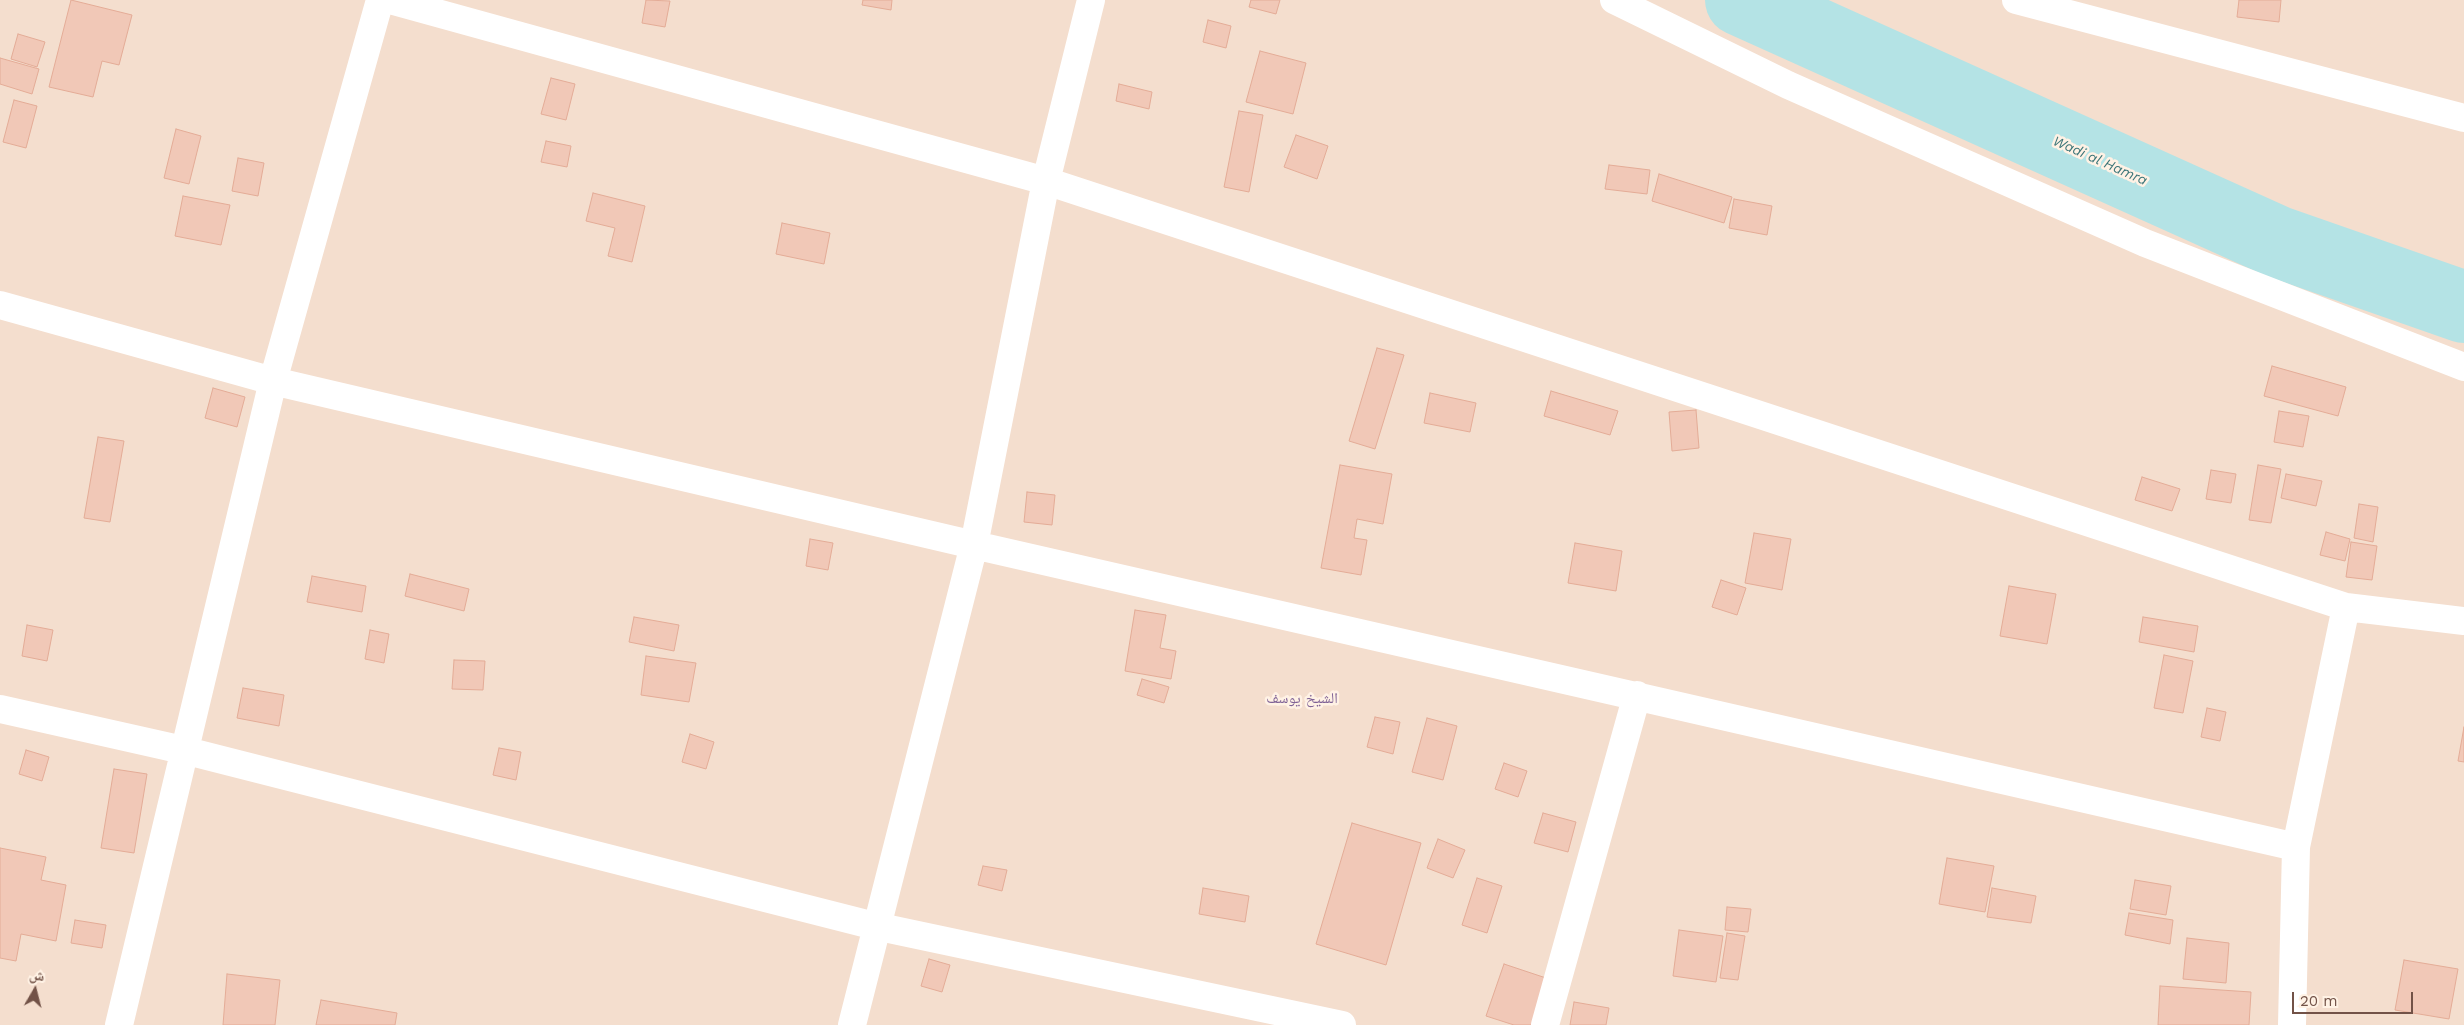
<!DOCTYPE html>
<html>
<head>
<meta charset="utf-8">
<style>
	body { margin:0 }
	#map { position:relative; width:2464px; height:1025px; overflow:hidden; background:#fceedf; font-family:"Work Sans","Noto Naskh Arabic",sans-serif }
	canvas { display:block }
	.north { position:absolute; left:10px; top:965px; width:50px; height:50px; -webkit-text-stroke:4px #fff2e5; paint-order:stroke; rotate:8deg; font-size:14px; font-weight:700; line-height:20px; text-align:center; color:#725247 }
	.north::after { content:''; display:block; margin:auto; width:18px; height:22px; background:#725247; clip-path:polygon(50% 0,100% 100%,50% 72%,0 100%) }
	.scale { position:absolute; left:2292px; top:992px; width:121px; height:22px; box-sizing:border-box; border:2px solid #725247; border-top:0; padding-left:6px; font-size:15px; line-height:18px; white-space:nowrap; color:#725247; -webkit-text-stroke:4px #fff2e5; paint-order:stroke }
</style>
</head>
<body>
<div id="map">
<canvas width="2464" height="1025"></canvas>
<div class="north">ش</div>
<div class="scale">20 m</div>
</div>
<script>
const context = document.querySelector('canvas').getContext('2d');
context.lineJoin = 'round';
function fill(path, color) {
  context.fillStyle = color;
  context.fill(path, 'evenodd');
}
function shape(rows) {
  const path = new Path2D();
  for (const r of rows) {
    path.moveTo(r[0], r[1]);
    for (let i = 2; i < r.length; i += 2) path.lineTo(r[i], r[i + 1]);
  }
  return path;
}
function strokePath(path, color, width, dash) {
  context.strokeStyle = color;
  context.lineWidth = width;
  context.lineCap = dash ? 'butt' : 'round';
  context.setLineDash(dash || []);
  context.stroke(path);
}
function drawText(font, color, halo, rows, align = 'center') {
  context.font = font + ' "Work Sans","Noto Naskh Arabic",sans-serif';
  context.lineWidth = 5;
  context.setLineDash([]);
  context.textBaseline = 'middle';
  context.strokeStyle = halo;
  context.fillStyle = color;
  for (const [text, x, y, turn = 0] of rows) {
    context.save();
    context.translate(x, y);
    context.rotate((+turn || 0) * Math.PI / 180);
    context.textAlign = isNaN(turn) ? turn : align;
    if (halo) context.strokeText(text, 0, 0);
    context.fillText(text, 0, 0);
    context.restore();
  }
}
fill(shape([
	[0,0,2464,0,2464,1025,0,1025]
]), '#f4dece');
strokePath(shape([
	[1741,0,2278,242,2464,307]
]), '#b4e3e5', 72);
const building = shape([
	[71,0,132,15,119,65,102,61,93,97,49,87,71,0],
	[646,0,670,1,665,27,642,23,646,0],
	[863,0,892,0,891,10,862,5,863,0],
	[1251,0,1280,0,1276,14,1249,7,1251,0],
	[2239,0,2281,0,2279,22,2237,17,2239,0],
	[1208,20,1231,26,1226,48,1203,42,1208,20],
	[18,34,45,42,37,67,11,59,18,34],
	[1260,51,1306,63,1293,114,1246,102,1260,51],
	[0,58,39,69,32,94,0,84,0,58],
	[551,78,575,84,566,120,541,114,551,78],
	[1119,84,1152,92,1149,109,1116,101,1119,84],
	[14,100,37,106,26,148,3,142,14,100],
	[1239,111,1263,115,1249,192,1224,187,1239,111],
	[176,129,201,136,189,184,164,178,176,129],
	[1296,135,1328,146,1317,179,1284,167,1296,135],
	[546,141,571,146,567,167,541,162,546,141],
	[238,158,264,163,258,196,232,191,238,158],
	[1609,165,1650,170,1647,194,1605,189,1609,165],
	[1659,174,1732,197,1724,223,1652,201,1659,174],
	[593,193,645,206,632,262,608,256,615,228,586,221,593,193],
	[183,196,230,205,221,245,175,236,183,196],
	[1734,199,1772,206,1767,235,1729,228,1734,199],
	[782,223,830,233,824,264,776,254,782,223],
	[1377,348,1404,355,1375,449,1349,441,1377,348],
	[2272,366,2346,387,2338,416,2264,396,2272,366],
	[213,388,245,397,237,427,205,418,213,388],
	[1551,391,1618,411,1610,435,1544,416,1551,391],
	[1430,393,1476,403,1470,432,1424,423,1430,393],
	[1696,410,1699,448,1672,451,1669,412,1696,410],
	[2279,411,2309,416,2303,447,2274,442,2279,411],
	[98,437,124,441,110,522,84,518,98,437],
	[1340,465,1392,474,1383,524,1357,519,1354,538,1367,540,1361,575,1321,568,1340,465],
	[2258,465,2281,469,2271,523,2249,520,2258,465],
	[2211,470,2236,474,2231,503,2206,499,2211,470],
	[2286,474,2322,481,2316,506,2281,498,2286,474],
	[2142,477,2180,489,2172,511,2135,500,2142,477],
	[1027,492,1055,495,1052,525,1024,522,1027,492],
	[2359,504,2378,507,2373,542,2354,538,2359,504],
	[2326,532,2350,539,2345,561,2320,555,2326,532],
	[1754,533,1791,539,1782,590,1745,583,1754,533],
	[810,539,833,543,828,570,806,566,810,539],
	[2351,542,2377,546,2372,580,2346,577,2351,542],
	[1575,543,1622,551,1616,591,1568,583,1575,543],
	[410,574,469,589,464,611,405,596,410,574],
	[312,576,366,586,362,612,307,602,312,576],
	[1721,580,1746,588,1737,615,1712,607,1721,580],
	[2009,586,2056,594,2047,644,2000,636,2009,586],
	[1135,610,1166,615,1160,648,1176,651,1171,679,1125,671,1135,610],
	[634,617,679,625,674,651,629,642,634,617],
	[2143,617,2198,626,2194,652,2139,642,2143,617],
	[27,625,53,630,47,661,22,656,27,625],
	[370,630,389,634,384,663,365,659,370,630],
	[2164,655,2193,661,2183,713,2154,708,2164,655],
	[646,656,696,663,689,702,641,695,646,656],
	[454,660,485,661,483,690,452,689,454,660],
	[1142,679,1169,687,1164,703,1137,695,1142,679],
	[243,688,284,695,279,726,237,718,243,688],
	[2207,708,2226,712,2220,741,2201,737,2207,708],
	[1375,717,1400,722,1393,754,1367,747,1375,717],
	[1427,718,1457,726,1443,780,1412,772,1427,718],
	[2464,727,2464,762,2458,761,2464,727],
	[690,734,714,742,706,769,682,762,690,734],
	[499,748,521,752,516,780,493,775,499,748],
	[26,750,49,757,42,781,19,774,26,750],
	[1504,763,1527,771,1518,797,1495,789,1504,763],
	[114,769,147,774,134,853,101,848,114,769],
	[1543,813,1576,822,1568,852,1534,843,1543,813],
	[1352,823,1421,843,1386,965,1316,944,1352,823],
	[1438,839,1465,850,1453,878,1427,868,1438,839],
	[0,848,46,857,41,880,66,885,56,941,21,934,16,961,0,958,0,848],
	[1947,858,1994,866,1985,912,1939,904,1947,858],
	[983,866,1007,870,1002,891,978,885,983,866],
	[1477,878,1502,886,1487,933,1462,925,1477,878],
	[2135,880,2171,886,2166,915,2130,909,2135,880],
	[1203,888,1249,896,1245,922,1199,914,1203,888],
	[1992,888,2036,896,2031,923,1987,917,1992,888],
	[1727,907,1751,909,1748,932,1725,930,1727,907],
	[2129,913,2173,920,2170,944,2125,935,2129,913],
	[75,920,106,925,102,948,71,943,75,920],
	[1679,930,1723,936,1716,982,1673,976,1679,930],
	[1727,933,1745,936,1738,980,1720,978,1727,933],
	[2187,938,2229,943,2226,983,2183,979,2187,938],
	[929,959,950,965,942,992,921,986,929,959],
	[2404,960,2458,969,2449,1019,2395,1010,2404,960],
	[1504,964,1549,979,1534,1025,1514,1025,1486,1016,1504,964],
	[227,974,280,980,275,1025,223,1025,227,974],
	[2160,986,2251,992,2249,1025,2158,1025,2160,986],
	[321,1000,397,1013,395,1025,316,1025,321,1000],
	[1574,1002,1609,1008,1606,1025,1570,1025,1574,1002]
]);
fill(building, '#f1c8b7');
strokePath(building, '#e4ac97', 1);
strokePath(shape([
	[390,0,1046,181,2346,607,2464,621],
	[1614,0,1788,85,2145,243,2464,367],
	[2016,0,2464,118],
	[0,305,273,381,974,545,2296,847],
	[0,709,183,750,875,926,1342,1025],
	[119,1025,273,381,380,0],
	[852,1025,974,545,1046,181,1091,0],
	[1545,1025,1637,695],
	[2292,1025,2296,847,2346,607]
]), '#fff', 28);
drawText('italic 14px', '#3b7578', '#fff2e5', [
	["Wadi al Hamra",2100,161,24]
]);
drawText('15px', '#7f6296', '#fff2e5', [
	["الشيخ يوسف",1302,699]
]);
</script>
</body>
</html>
